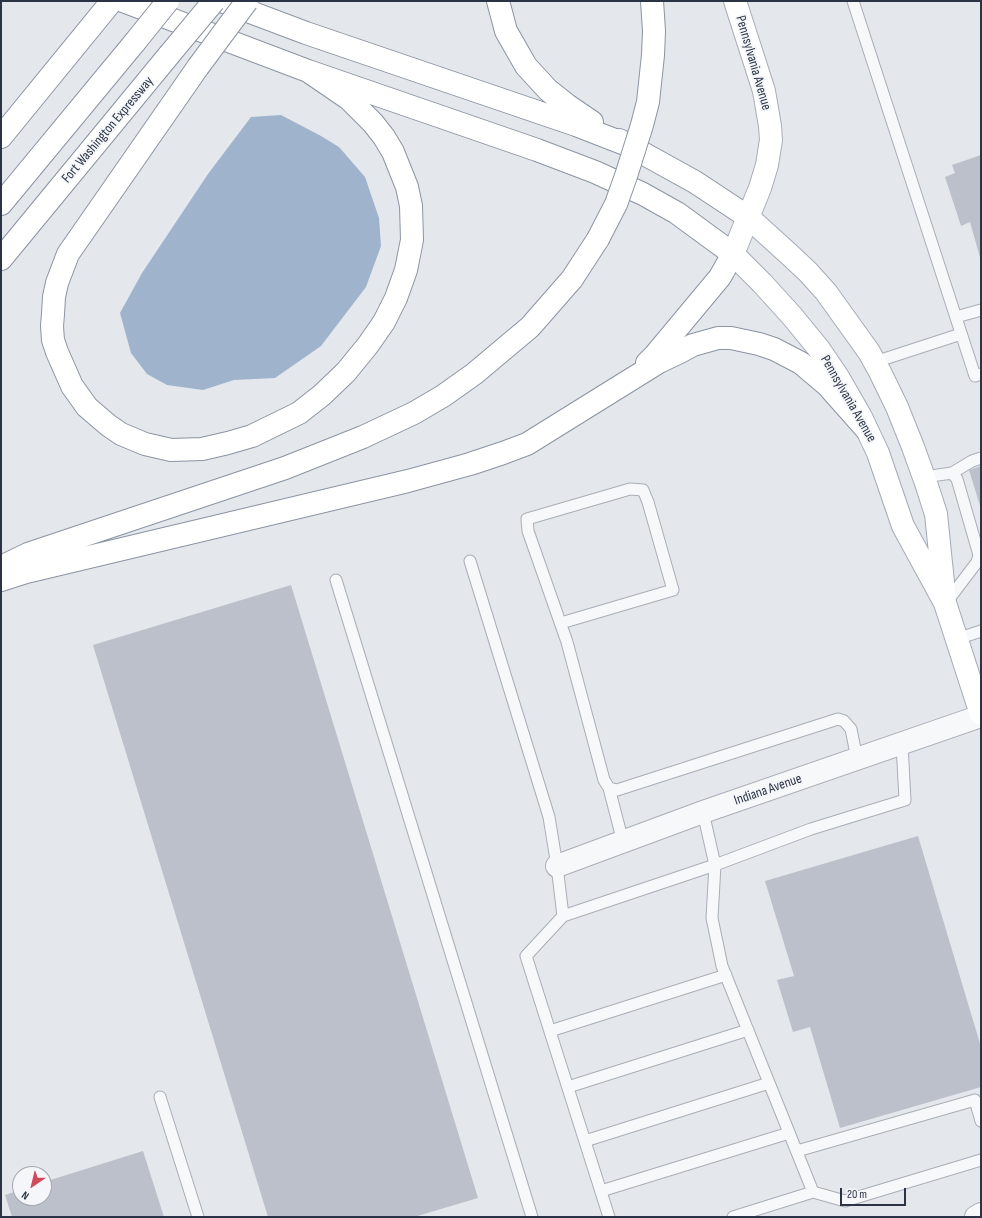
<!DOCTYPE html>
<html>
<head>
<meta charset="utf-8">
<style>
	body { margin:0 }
	#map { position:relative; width:982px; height:1218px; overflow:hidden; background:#e4e7ec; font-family:"Sofia Sans Condensed",sans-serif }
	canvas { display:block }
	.frame { position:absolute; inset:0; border:2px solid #2b3445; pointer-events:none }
	.north { position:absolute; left:12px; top:1166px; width:40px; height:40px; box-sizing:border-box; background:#f4f6f9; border:1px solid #a4a8b1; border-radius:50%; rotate:215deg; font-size:11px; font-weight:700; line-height:16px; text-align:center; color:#2b3445 }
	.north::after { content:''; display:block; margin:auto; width:14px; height:18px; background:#d1495b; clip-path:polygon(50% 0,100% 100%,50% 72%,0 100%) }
	.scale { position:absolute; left:840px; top:1188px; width:66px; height:18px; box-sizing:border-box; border:2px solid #2b3445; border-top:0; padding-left:5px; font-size:12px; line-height:14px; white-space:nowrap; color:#2b3445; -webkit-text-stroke:3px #f4f6f9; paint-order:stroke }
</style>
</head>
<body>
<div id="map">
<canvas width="982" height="1218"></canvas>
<div class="frame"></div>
<div class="north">N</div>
<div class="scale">20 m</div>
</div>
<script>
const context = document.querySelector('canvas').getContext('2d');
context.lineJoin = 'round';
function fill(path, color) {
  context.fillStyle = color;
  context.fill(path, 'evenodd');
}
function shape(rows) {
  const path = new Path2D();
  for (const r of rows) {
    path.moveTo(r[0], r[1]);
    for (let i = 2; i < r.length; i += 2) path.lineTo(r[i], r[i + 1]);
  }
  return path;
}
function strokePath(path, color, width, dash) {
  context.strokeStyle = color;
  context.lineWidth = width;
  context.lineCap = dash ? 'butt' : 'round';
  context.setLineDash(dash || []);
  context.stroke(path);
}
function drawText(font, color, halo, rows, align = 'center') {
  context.font = font + ' "Sofia Sans Condensed",sans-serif';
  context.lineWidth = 4;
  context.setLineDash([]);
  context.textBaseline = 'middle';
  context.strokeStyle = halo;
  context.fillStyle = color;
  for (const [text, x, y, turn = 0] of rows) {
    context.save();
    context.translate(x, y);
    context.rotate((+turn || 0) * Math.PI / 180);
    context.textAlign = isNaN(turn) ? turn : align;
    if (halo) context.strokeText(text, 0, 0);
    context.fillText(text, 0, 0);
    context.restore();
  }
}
fill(shape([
	[281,115,321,136,339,147,365,177,379,218,381,246,366,287,321,346,275,378,234,380,203,390,167,385,147,374,131,353,120,313,142,273,208,174,251,117]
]), '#9fb4cc');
fill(shape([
	[981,155,981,261,970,222,961,226,945,177,955,173,952,165],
	[981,466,981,509,969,470],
	[291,585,478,1198,414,1217,268,1217,93,645],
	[918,836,981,1047,981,1087,840,1128,810,1027,793,1032,777,980,794,976,765,881],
	[143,1151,164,1217,12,1217,5,1195,20,1190,20,1198,44,1198,44,1182]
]), '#bbc0ca');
const service = shape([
	[853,1,975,376,981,374],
	[956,317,981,310],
	[875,362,961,334],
	[952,473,972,461,981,458],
	[924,477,952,473,957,479,979,555,977,562,946,603],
	[470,561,549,817,557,866,563,916,526,956,609,1217],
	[336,580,532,1217],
	[561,623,673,590,648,502,643,490,630,489,527,519,528,531,567,642,604,780,609,788,617,790,838,719,844,721,851,729,857,759],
	[957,639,981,631],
	[609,788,623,842],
	[703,812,715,865,712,918,722,966,813,1192],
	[563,916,715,865,811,829,905,800,902,744],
	[550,1031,726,975],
	[568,1087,748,1030],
	[160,1097,198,1217],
	[585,1141,769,1083],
	[797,1151,975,1100,981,1121],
	[601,1191,789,1133],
	[733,1217,813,1192,845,1201,981,1160]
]);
const minor = shape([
	[557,866,703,812,981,716]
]);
const tertiary = shape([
	[976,1217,981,1214]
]);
const secondary = shape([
	[733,254,760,188,767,165,771,140,770,126,764,91,735,1]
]);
const primary = shape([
	[748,217,791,256,808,272,826,292,869,352,880,372,897,407,913,447,926,483,936,514,944,592],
	[733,254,762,283,792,316,819,349,838,377,861,417,878,453,903,526,945,603,981,714]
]);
const motorway = shape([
	[123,1,308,71,537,150,595,172,643,194,677,213,733,254,720,277,655,355,647,363],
	[221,1,306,33,576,125,625,144],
	[498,1,506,31,526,66,548,90,567,105,592,122],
	[198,67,68,254,57,283,54,297,53,314,52,326,53,340,57,352,72,386,87,407,108,425,121,434,145,444,171,450,202,449,228,443,252,436,299,413,322,395,346,372,368,345,384,322,396,298,406,270,412,240,411,206,407,187,393,152,384,137,373,123,349,99,308,71],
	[1,137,112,1],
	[619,140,695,182,748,217],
	[1,204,135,42],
	[1,259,169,55],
	[1,567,28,554,285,468,363,437,414,413,443,396,474,374,530,327,572,279,598,239],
	[1,580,26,572,408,481,470,464,503,453,527,444,659,362,680,352,693,345,718,338,731,338,759,344,774,349,801,363,827,385,866,429]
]);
strokePath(service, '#a9aeb7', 13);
strokePath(minor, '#a9aeb7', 24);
strokePath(tertiary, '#a9aeb7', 24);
strokePath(secondary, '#a9aeb7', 24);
strokePath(primary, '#a3abb8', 24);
strokePath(motorway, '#8b94a3', 24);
strokePath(service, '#f7f8fa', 11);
strokePath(minor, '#f7f8fa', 22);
strokePath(tertiary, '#f7f8fa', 22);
strokePath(secondary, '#fff', 22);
strokePath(primary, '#fff', 22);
strokePath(motorway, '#fff', 22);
const motorwayBridge = shape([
	[135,42,168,1],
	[169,55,214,1],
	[198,67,247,1],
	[598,239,616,204,626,176,642,125,648,102,653,55,654,31,652,1]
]);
strokePath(motorwayBridge, '#8b94a3', 24, []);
strokePath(motorwayBridge, '#fff', 22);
drawText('14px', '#2b3445', '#f4f6f9', [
	["Pennsylvania Avenue",753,63,74],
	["Fort Washington Expressway",108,130,-50],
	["Pennsylvania Avenue",848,399,60],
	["Indiana Avenue",768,790,-19]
]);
</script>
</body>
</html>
